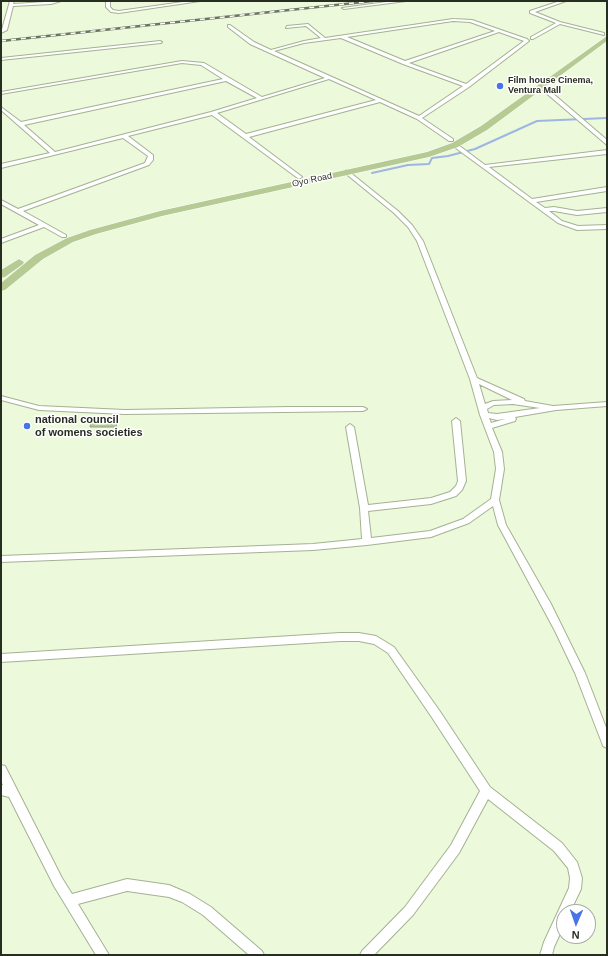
<!DOCTYPE html>
<html>
<head>
<meta charset="utf-8">
<style>
	body { margin:0 }
	#map { position:relative; width:608px; height:956px; overflow:hidden; background:#ecfadb; font-family:Helvetica,sans-serif }
	canvas { display:block }
	.frame { position:absolute; inset:0; border:2px solid #282d21; pointer-events:none }
	.north { position:absolute; left:556px; top:904px; width:40px; height:40px; box-sizing:border-box; background:#fff; border:1px solid #a9aba6; border-radius:50%; rotate:182deg; font-size:11px; font-weight:700; line-height:16px; text-align:center; color:#282d21 }
	.north::after { content:''; display:block; margin:auto; width:14px; height:18px; background:#4775e7; clip-path:polygon(50% 0,100% 100%,50% 72%,0 100%) }
</style>
</head>
<body>
<div id="map">
<canvas width="608" height="956"></canvas>
<div class="frame"></div>
<div class="north">N</div>
</div>
<script>
const context = document.querySelector('canvas').getContext('2d');
context.lineJoin = 'round';
function shape(rows) {
  const path = new Path2D();
  for (const r of rows) {
    path.moveTo(r[0], r[1]);
    for (let i = 2; i < r.length; i += 2) path.lineTo(r[i], r[i + 1]);
  }
  return path;
}
function strokePath(path, color, width, dash) {
  context.strokeStyle = color;
  context.lineWidth = width;
  context.lineCap = dash ? 'butt' : 'round';
  context.setLineDash(dash || []);
  context.stroke(path);
}
function fill(path, color) {
  context.fillStyle = color;
  context.fill(path, 'evenodd');
}
function drawText(font, color, halo, rows, align = 'center') {
  context.font = font + ' Helvetica,sans-serif';
  context.lineWidth = 3;
  context.setLineDash([]);
  context.textBaseline = 'middle';
  context.strokeStyle = halo;
  context.fillStyle = color;
  for (const [text, x, y, turn = 0] of rows) {
    context.save();
    context.translate(x, y);
    context.rotate((+turn || 0) * Math.PI / 180);
    context.textAlign = isNaN(turn) ? turn : align;
    if (halo) context.strokeText(text, 0, 0);
    context.fillText(text, 0, 0);
    context.restore();
  }
}
strokePath(shape([
	[372,173,408,165,429,164,432,158,448,156,475,149,537,121,607,118]
]), '#9fb5e2', 2);
const building = shape([
	[92,418,118,418,116,427,90,427,92,418]
]);
fill(building, '#b6ca9a');
strokePath(building, '#929f82', 1);
const street = shape([
	[10,1,14,1,13,4,61,1,51,4,13,6,7,30,1,33,10,1],
	[106,1,110,1,110,7,113,10,119,11,190,1,200,1,119,13,111,12,106,7,106,1],
	[394,1,406,1,344,9,342,8,394,1],
	[560,1,566,1,535,12,560,22,604,33,604,35,560,24,533,39,531,39,531,37,556,23,530,13,530,11,560,1],
	[453,19,472,20,527,39,529,41,469,87,422,118,453,139,453,141,449,141,417,119,380,102,249,137,301,176,302,177,299,179,212,115,128,136,153,155,153,160,149,165,23,211,66,235,66,237,62,237,44,227,1,243,1,239,39,225,1,204,1,200,18,209,145,163,148,156,123,138,1,168,1,164,50,153,1,110,1,107,21,122,223,79,201,65,182,63,1,94,1,92,182,61,204,63,262,97,325,78,250,44,228,27,228,25,230,25,254,42,271,50,304,41,321,38,306,26,286,28,287,26,308,24,325,38,453,19],
	[453,21,470,22,495,31,405,61,347,37,453,21],
	[499,32,524,41,466,84,409,63,499,32],
	[341,38,403,64,463,86,419,116,274,51,304,43,341,38],
	[329,79,376,100,246,134,217,113,329,79],
	[226,81,257,98,211,112,55,152,24,125,226,81],
	[160,41,162,42,161,43,1,60,1,58,160,41],
	[539,85,543,85,607,140,607,145,539,87,539,85],
	[453,144,457,144,485,165,607,150,607,154,489,167,532,199,607,187,607,191,536,202,545,208,554,207,577,211,607,208,607,212,577,215,554,211,549,211,562,221,578,226,607,225,607,229,577,230,558,223,453,146,453,144],
	[347,170,398,211,412,225,423,241,477,378,524,399,525,401,553,406,607,402,607,406,556,410,515,417,516,419,515,421,492,428,502,452,504,469,499,500,506,525,551,604,585,673,607,730,607,748,603,746,602,743,575,673,555,631,498,525,493,506,469,523,431,537,367,545,313,550,1,562,1,556,313,544,362,539,360,508,346,427,350,424,354,427,368,505,431,498,450,492,456,486,458,481,452,421,456,418,460,421,466,481,462,490,456,496,431,504,368,511,371,538,430,531,463,519,491,499,496,469,494,452,480,415,470,379,417,241,408,227,394,213,345,173,345,171,347,170],
	[479,384,512,400,493,401,485,404,479,384],
	[513,404,540,408,497,414,488,413,487,409,494,405,513,404],
	[489,418,497,420,505,419,491,423,489,418],
	[1,396,39,406,125,410,289,407,363,407,367,409,363,411,125,414,39,410,1,400,1,396],
	[340,633,359,633,376,636,394,647,439,710,490,787,562,843,577,862,582,878,581,889,570,912,564,912,564,925,554,947,552,955,540,955,544,942,569,888,570,878,568,868,554,851,488,799,459,853,413,915,374,955,360,955,362,951,405,907,451,845,480,791,431,716,388,653,374,644,359,641,340,641,1,662,1,654,340,633],
	[1,765,5,766,62,878,72,894,127,879,169,885,190,894,211,907,262,951,264,955,249,955,203,915,182,902,169,897,127,891,78,904,109,955,96,955,54,886,9,797,1,795,1,785,3,785,1,781,1,765]
]);
const primary = shape([
	[607,36,607,41,487,130,458,147,429,157,162,216,96,234,73,242,43,259,5,290,1,291,1,283,35,255,67,238,90,230,160,211,427,152,452,143,481,126,607,36],
	[19,259,24,262,23,264,5,277,1,278,1,270,19,259]
]);
strokePath(street, '#a4b193', 2);
strokePath(primary, '#fff', 1);
fill(street, '#fff');
fill(primary, '#b6ca94');
const rail = shape([
	[1,41,373,1]
]);
strokePath(rail, '#6d7562', 2.5);
strokePath(rail, '#fff', 1.5, [5]);
for (const [x, y, r, color] of [
	[500,86,4,"#4775e7"],
	[27,426,4,"#4775e7"]
]) {
  const dot = new Path2D();
  dot.arc(x, y, r, 0, 2 * Math.PI);
  context.fillStyle = color;
  context.fill(dot);
  strokePath(dot, '#fff', 1.5);
}
drawText('bold 9px', '#282d21', '#fff', [
	["Film house Cinema,",508,81],
	["Ventura Mall",508,91]
], 'left');
drawText('9px', '#282d21', '#fff', [
	["Oyo Road",312,180,-12]
]);
drawText('bold 11px', '#282d21', '#fff', [
	["national council",35,420],
	["of womens societies",35,433]
], 'left');
</script>
</body>
</html>
